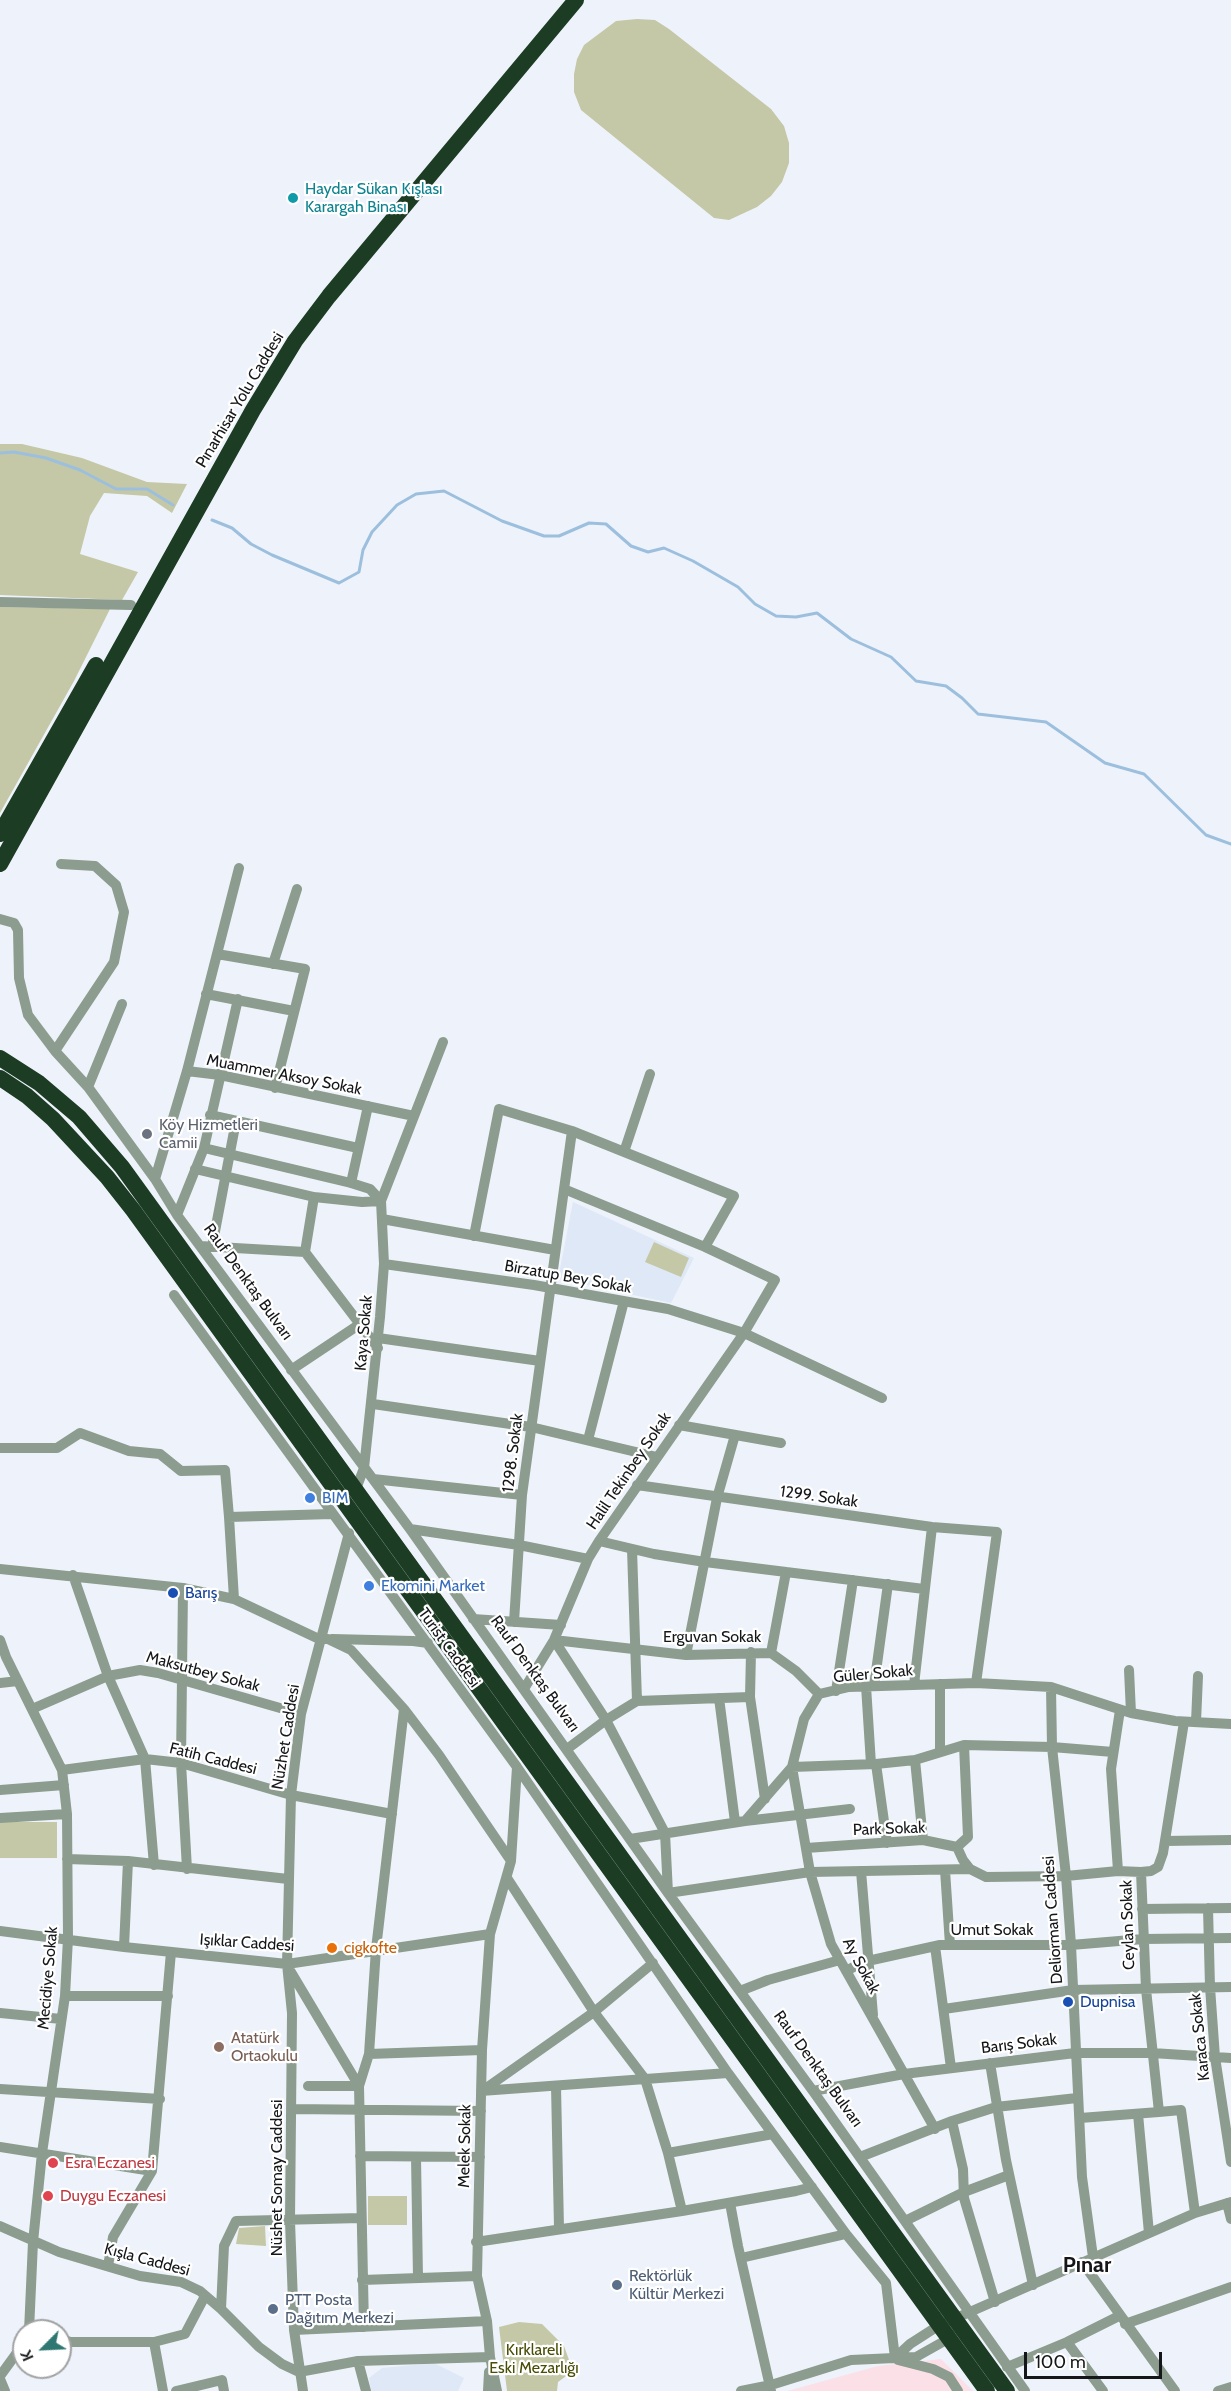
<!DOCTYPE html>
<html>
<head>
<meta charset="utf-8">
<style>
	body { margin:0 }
	#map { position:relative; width:1231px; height:2391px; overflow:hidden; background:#eef3fb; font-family:Cabin,sans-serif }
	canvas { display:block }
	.north { position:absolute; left:12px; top:2319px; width:60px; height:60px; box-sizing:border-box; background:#fff; border:2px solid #a1a2a3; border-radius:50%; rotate:246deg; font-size:16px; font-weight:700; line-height:24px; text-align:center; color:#141619 }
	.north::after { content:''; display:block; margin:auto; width:21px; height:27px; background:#2e7772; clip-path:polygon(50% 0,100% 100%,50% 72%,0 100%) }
	.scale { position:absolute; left:1024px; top:2352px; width:138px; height:27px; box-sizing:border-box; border:3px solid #141619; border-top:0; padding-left:8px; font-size:18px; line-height:21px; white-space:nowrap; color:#141619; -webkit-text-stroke:4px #fff; paint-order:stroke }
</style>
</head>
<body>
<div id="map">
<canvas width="1231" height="2391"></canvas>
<div class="north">K</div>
<div class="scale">100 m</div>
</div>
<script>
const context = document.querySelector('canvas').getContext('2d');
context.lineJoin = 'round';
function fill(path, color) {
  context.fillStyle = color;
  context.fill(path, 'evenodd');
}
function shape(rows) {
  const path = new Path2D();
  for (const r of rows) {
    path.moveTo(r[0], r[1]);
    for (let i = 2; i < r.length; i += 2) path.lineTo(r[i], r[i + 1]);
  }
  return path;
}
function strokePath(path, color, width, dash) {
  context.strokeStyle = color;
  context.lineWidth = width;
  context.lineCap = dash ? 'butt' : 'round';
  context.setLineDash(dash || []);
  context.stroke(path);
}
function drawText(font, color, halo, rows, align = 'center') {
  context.font = font + ' Cabin,sans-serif';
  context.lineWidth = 4.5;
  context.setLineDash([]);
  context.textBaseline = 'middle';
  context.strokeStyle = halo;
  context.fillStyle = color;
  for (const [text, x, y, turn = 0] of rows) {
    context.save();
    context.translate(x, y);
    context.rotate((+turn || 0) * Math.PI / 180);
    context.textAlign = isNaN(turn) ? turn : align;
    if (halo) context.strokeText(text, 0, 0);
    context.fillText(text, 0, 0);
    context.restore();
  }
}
fill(shape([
	[573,1202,694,1258,671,1303,558,1279],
	[434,2363,464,2378,458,2391,371,2391,369,2378,382,2368]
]), '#dfe8f6');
fill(shape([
	[941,2359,973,2391,787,2391,878,2366]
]), '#fbe0e7');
fill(shape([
	[637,19,655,20,669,29,771,109,784,126,789,143,789,163,782,182,771,196,757,207,729,220,714,218,581,110,574,92,574,74,577,59,584,45,616,21],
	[0,444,22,444,82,458,147,482,187,484,172,513,147,496,104,493,90,516,80,554,138,572,122,600,0,595],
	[0,607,110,609,74,681,0,813],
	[654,1242,689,1258,681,1277,645,1262],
	[0,1822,57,1822,57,1858,0,1858],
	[368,2196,407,2196,407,2225,368,2225],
	[265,2226,266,2246,236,2244,239,2228],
	[519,2322,542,2324,564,2346,573,2371,558,2382,557,2391,507,2391,499,2327]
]), '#c4c8a7');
strokePath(shape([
	[0,453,14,452,46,458,80,470,116,489,147,489,173,505],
	[212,520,232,528,251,544,272,555,339,583,359,572,363,550,372,532,397,505,416,494,444,491,502,521,544,536,559,536,589,523,606,524,631,546,648,552,664,548,693,561,738,587,755,604,776,616,796,617,817,613,851,639,891,657,916,681,946,686,962,698,978,714,1046,722,1105,763,1144,774,1206,835,1231,844]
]), '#9cbfde', 3);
strokePath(shape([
	[0,602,131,605],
	[0,919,14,923,18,930,19,978,28,1015,55,1051,88,1087,155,1179,177,1215,410,1529,668,1893,813,2091,1025,2391],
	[217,954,305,969,275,1088],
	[273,964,297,889],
	[206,994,294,1011],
	[55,1051,114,962,124,912,116,885,95,866,61,864],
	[187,1071,220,1075,414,1116],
	[88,1087,122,1004],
	[210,1115,358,1148],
	[204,1148,351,1183,370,1189,381,1201],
	[624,1152,650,1074],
	[195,1169,314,1197,362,1202,381,1201],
	[155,1179,187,1071,239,868],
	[351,1183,368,1106],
	[177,1215,204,1148,238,999],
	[382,1219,555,1250],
	[474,1236,499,1109,572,1131,734,1196,705,1247],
	[200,1246,305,1252,378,1348],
	[212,1247,236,1121],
	[305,1252,314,1197],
	[384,1264,534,1285,668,1309,744,1333,882,1398],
	[174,1295,517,1767,728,2073,846,2234,886,2283,895,2358],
	[378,1338,540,1361],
	[291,1370,360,1324],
	[373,1404,531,1427,657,1457],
	[679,1425,781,1443],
	[588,1440,624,1301],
	[0,1448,57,1448,80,1433,129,1451,160,1454,181,1471,225,1470,229,1517],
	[373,1479,522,1495],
	[637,1485,932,1527,997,1532,976,1683],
	[356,1489,364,1468,380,1317,384,1264,381,1201,443,1042],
	[410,1529,519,1545,588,1559],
	[599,1541,654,1554,705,1562,924,1589],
	[632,1549,637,1701],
	[0,1569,183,1588,234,1599,319,1639,328,1639,351,1650,404,1709,439,1755,511,1861],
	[73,1575,108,1676,145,1759,154,1865],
	[183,1588,181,1763,187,1869],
	[234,1599,229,1517,332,1514],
	[473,1619,561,1625],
	[514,1622,522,1495,572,1131],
	[332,1639,413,1641,428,1643],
	[0,1640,6,1657,62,1770,67,1814,68,1938,65,1996,42,2153,33,2242,29,2331],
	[554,1640,606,1720,665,1833,668,1893,810,1872,970,1869],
	[554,1640,686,1655,771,1653,796,1671,819,1694],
	[751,1652,750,1697,765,1799],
	[771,1653,786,1572],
	[686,1655,717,1498,735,1435],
	[1129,1670,1131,1713],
	[0,1683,18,1681],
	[940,1684,940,1751],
	[914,1685,932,1527],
	[866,1686,871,1764],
	[874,1686,888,1584],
	[1051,1687,1052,1747,1066,1876,1071,1945,1082,2177,1093,2257],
	[524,1689,554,1640,588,1559,599,1541,744,1333,775,1280,705,1247,564,1189],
	[836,1691,853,1580],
	[719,1698,735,1822],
	[32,1709,108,1676,140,1670,158,1673,301,1714],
	[404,1709,376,1949,369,2054,482,2050],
	[1196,1722,1198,1676],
	[567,1749,606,1720,637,1701,750,1697],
	[915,1760,923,1840],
	[876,1764,887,1843],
	[62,1770,145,1759,181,1763,291,1795,392,1814],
	[0,1790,64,1785],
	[0,1818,67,1814],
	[745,1821,850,1809],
	[630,1839,745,1821,792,1767,804,1719,819,1694,849,1687,976,1683,1051,1687,1131,1713,1175,1721,1231,1724],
	[1165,1841,1231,1840],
	[957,1847,968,1837,964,1745],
	[806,1848,923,1840,957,1847,963,1860,970,1869,986,1877,1066,1876,1118,1871,1141,1872,1146,1989,1159,2112,1181,2110,1195,2213],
	[67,1859,128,1861,288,1879],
	[945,1870,950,1945],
	[861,1871,873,2015],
	[1118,1871,1111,1769,1120,1710],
	[1141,1872,1151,1871,1158,1867,1163,1853,1184,1722],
	[1208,1908,1210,1987,1215,2057,1231,2162],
	[1142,1909,1231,1908],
	[0,1931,124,1947,287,1964,490,1934],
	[935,1946,951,2068],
	[124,1947,128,1861],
	[288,1967,359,2086,364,2327],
	[846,1971,863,1962,940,1945,1071,1945,1143,1939,1231,1938],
	[740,1991,768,1980,840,1960],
	[65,1996,168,1996],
	[944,2009,1073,1990,1231,1987],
	[0,2013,61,2019],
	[990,2063,1006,2160,1033,2285],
	[308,2086,359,2086,369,2054],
	[556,2086,559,2228],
	[0,2089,160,2099],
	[481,2091,728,2073],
	[482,2091,594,2012,653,1963],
	[813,2091,904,2074,1075,2053,1152,2053,1231,2058],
	[291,2109,481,2111],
	[1138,2114,1149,2233],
	[1080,2118,1159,2112],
	[952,2121,963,2169,964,2198,995,2302],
	[935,2129,831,1944,810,1872,792,1767,876,1764,915,1760,964,1745,1052,1747,1113,1752],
	[0,2147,152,2171],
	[668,2153,773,2134],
	[360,2156,480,2157],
	[416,2157,418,2278],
	[860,2157,952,2121,996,2107,1077,2098],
	[730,2203,738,2246,771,2391],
	[1227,2203,1231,2219],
	[682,2211,796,2191,812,2187],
	[905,2221,964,2192,1009,2175],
	[0,2226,59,2252,140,2276,181,2282,200,2291,221,2309,259,2347,282,2364,299,2372,358,2361,490,2357],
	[476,2242,682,2211,668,2153,645,2079,594,2012,507,1878],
	[741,2258,846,2234],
	[1082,2262,1175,2391],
	[108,2266,113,2237,152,2171,171,1952],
	[362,2280,477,2276],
	[221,2309,224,2246,236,2221,361,2218],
	[1125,2324,1231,2287],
	[294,2330,487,2321],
	[60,2339,71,2342,154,2342,185,2334,205,2296],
	[154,2342,163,2391],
	[1067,2342,1103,2391],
	[895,2358,910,2344,938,2326,1195,2213,1231,2202],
	[898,2360,933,2369,949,2377,958,2391],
	[358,2361,366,2391],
	[1007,2367,1067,2342,1119,2316],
	[0,2376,24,2343],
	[0,2379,5,2391],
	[176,2391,222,2380,224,2391],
	[303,2391,294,2330,290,2221,292,2013,287,1964,291,1795,301,1714,349,1533],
	[488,2391,489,2372],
	[497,2391,490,2357,487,2321,477,2276,482,2050,490,1934,511,1861,517,1767],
	[741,2391,771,2385,851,2360,916,2357,948,2339,950,2334],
	[1218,2391,1231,2387]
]), '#8c9c8e', 10);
strokePath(shape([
	[0,834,96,665],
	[0,864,253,410,295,341,329,296,576,0],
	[0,1058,39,1083,79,1117,122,1167,1007,2391],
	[0,1078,27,1096,53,1119,107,1177,133,1210,987,2391]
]), '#1c3c24', 16);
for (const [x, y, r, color] of [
	[293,198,6,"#0f9aa8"],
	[147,1134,6,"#6b7280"],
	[310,1498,6,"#3f7fe0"],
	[369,1586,6,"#3f7fe0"],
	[173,1593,6,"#1a4fb4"],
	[332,1948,6,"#e8710a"],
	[1068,2002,6,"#1a4fb4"],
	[219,2047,6,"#8d6e63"],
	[53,2163,6,"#e0444e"],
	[48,2196,6,"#e0444e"],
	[617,2285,6,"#5c6f8a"],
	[273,2309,6,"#5c6f8a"]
]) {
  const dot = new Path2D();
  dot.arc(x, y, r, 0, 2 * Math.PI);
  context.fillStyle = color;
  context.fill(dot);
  strokePath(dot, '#fff', 2);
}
drawText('16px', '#0d838f', '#fff', [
	["Haydar Sükan Kışlası",305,189],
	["Karargah Binası",305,207]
], 'left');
drawText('16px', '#141619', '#fff', [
	["Pınarhisar Yolu Caddesi",240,400,-59],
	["Muammer Aksoy Sokak",284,1075,11],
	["Birzatup Bey Sokak",568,1277,10],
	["Rauf Denktaş Bulvarı",248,1282,54],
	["Kaya Sokak",364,1333,-85],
	["1298. Sokak",513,1453,-83],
	["Halil Tekinbey Sokak",629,1471,-56],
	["1299. Sokak",819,1497,8],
	["Erguvan Sokak",712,1637],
	["Turist Caddesi",449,1648,54],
	["Maksutbey Sokak",203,1672,15],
	["Rauf Denktaş Bulvarı",535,1674,54],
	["Güler Sokak",873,1674,-5],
	["Nüzhet Caddesi",286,1737,-81],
	["Fatih Caddesi",213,1759,14],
	["Park Sokak",889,1829,-2],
	["Deliorman Caddesi",1053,1920,-94],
	["Ceylan Sokak",1128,1925,-92],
	["Umut Sokak",992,1930],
	["Işıklar Caddesi",247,1943,4],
	["Ay Sokak",861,1966,62],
	["Mecidiye Sokak",48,1978,-85],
	["Karaca Sokak",1200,2037,-96],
	["Barış Sokak",1019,2044,-7],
	["Rauf Denktaş Bulvarı",818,2069,54],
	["Melek Sokak",465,2146,-89],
	["Nüshet Somay Caddesi",277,2178,-90],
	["Kışla Caddesi",147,2260,15]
]);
drawText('16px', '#5b616d', '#fff', [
	["Köy Hizmetleri",159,1125],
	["Camii",159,1143]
], 'left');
drawText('16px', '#366cbe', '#fff', [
	["BIM",322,1498],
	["Ekomini Market",381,1586]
], 'left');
drawText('16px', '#164399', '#fff', [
	["Barış",185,1593],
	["Dupnisa",1080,2002]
], 'left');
drawText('16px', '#c56008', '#fff', [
	["cigkofte",344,1948]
], 'left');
drawText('16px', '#785e54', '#fff', [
	["Atatürk",231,2038],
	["Ortaokulu",231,2056]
], 'left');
drawText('16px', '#be3a42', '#fff', [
	["Esra Eczanesi",65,2163],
	["Duygu Eczanesi",60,2196]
], 'left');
drawText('16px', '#4e5e75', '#fff', [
	["Rektörlük",629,2276],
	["Kültür Merkezi",629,2294],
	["PTT Posta",285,2300],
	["Dağıtım Merkezi",285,2318]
], 'left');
drawText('16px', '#494d05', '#fff', [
	["Kırklareli",534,2350],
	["Eski Mezarlığı",534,2368]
]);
drawText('bold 22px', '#141619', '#fff', [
	["Pınar",1087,2266]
]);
</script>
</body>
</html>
